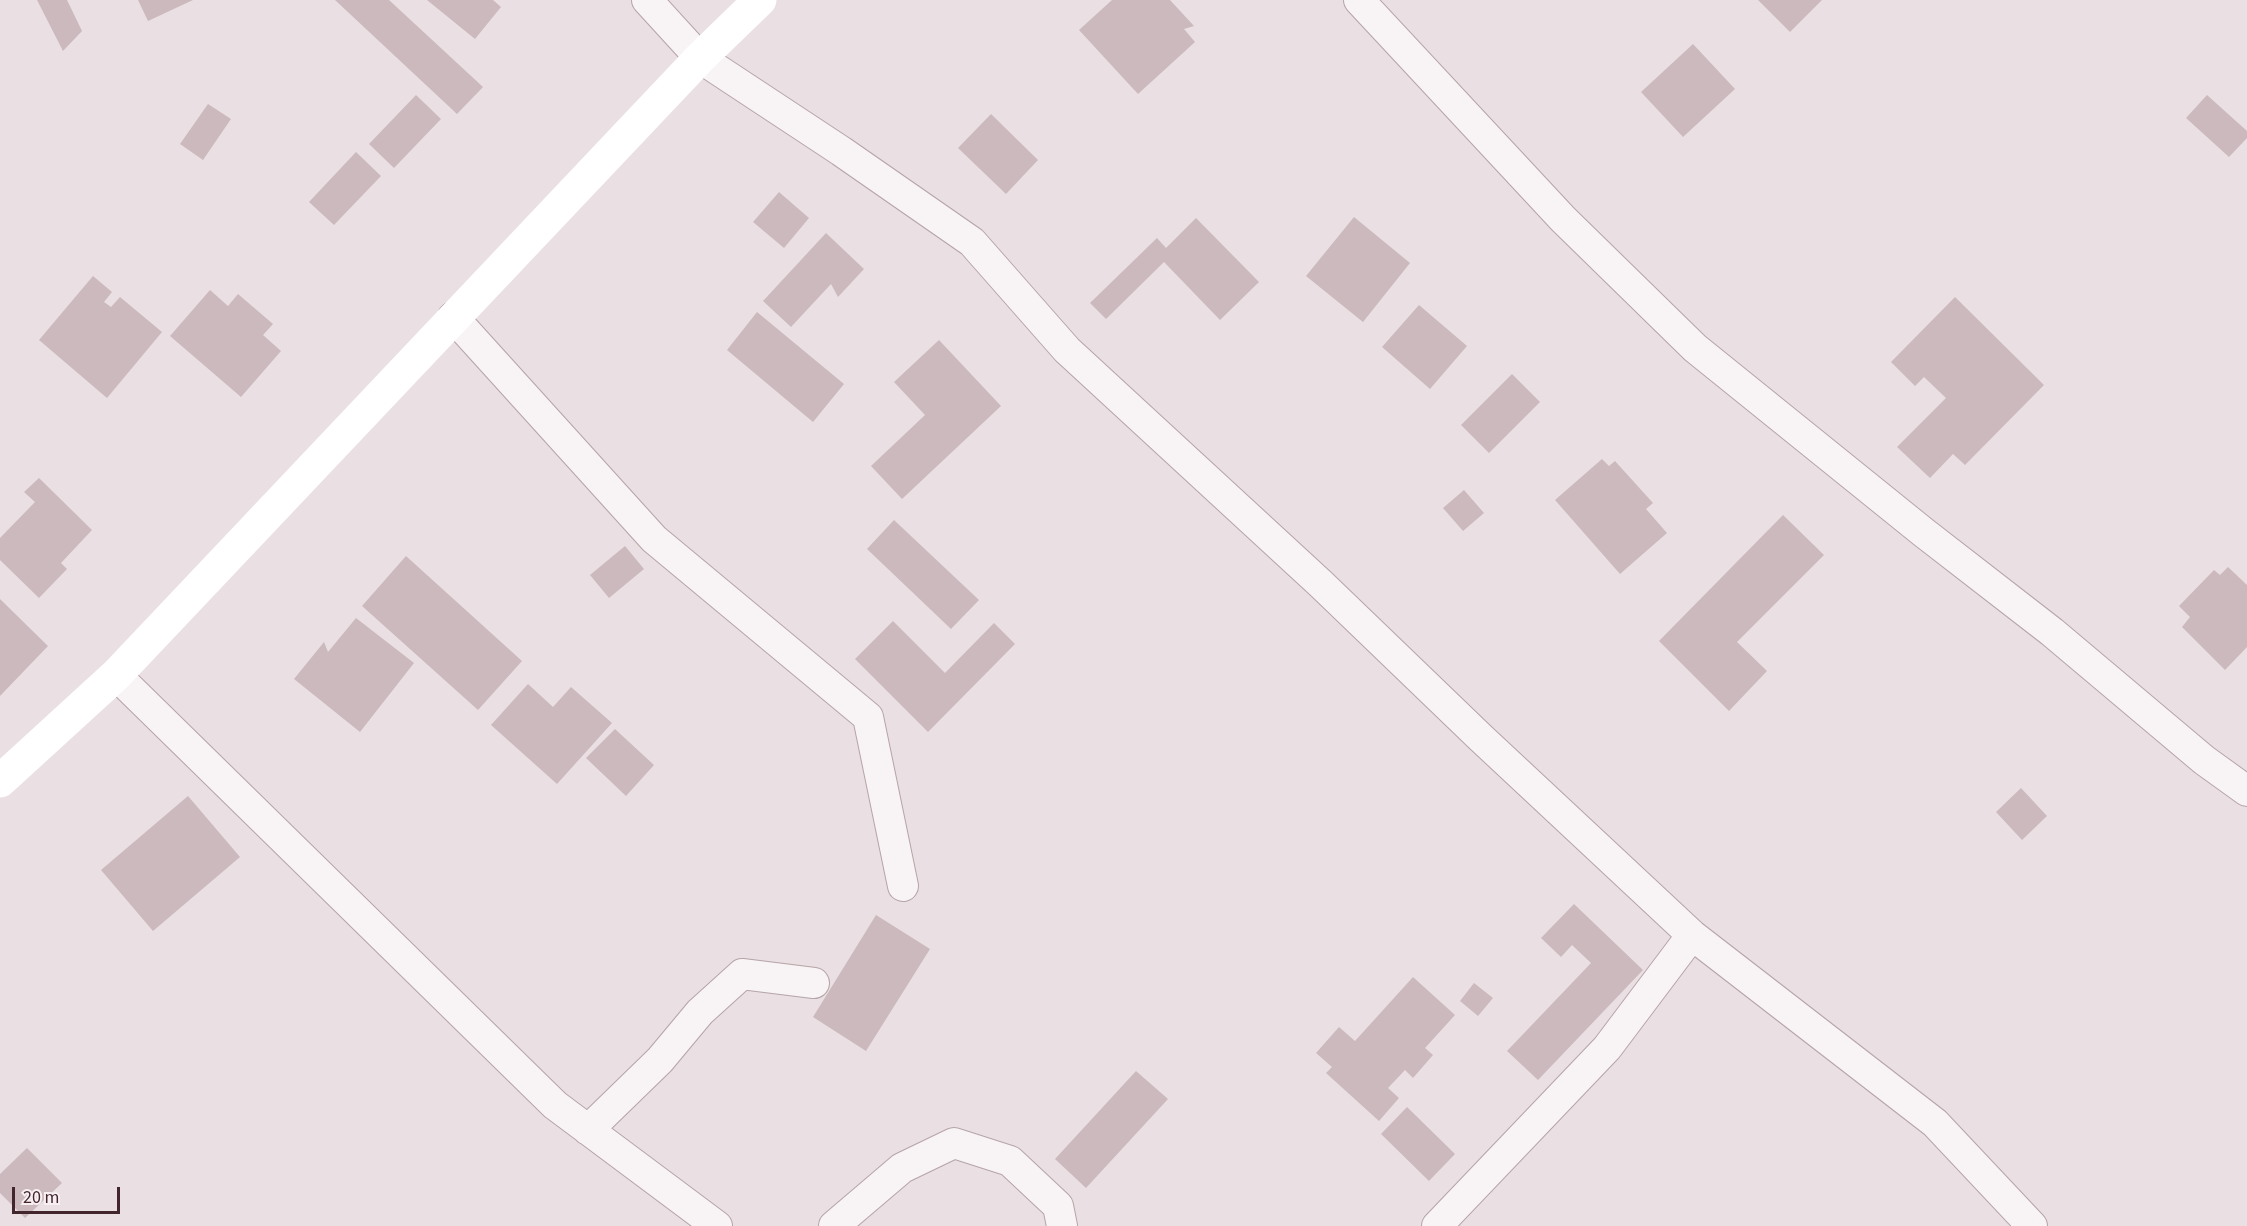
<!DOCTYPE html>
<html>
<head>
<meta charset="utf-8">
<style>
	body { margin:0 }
	#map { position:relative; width:2247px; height:1226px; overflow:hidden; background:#eadfe2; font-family:"Source Sans 3",sans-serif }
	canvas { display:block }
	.scale { position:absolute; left:12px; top:1187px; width:108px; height:27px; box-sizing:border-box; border:3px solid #43262d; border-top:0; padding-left:8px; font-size:18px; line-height:21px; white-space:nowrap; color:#43262d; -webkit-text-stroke:4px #f7eff1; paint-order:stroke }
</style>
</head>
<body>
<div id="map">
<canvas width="2247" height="1226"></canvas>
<div class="scale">20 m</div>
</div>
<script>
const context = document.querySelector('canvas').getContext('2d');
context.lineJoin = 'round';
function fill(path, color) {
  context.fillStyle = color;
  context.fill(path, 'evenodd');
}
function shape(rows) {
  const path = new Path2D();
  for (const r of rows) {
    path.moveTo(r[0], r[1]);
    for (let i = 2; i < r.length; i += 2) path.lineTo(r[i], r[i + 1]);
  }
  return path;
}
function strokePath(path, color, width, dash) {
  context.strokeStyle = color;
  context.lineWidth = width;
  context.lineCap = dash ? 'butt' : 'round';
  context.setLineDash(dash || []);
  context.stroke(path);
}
fill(shape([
	[37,0,67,0,82,31,63,51],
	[138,0,193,0,148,21],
	[335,0,389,0,483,87,457,114],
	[427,0,493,0,501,7,475,39],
	[1112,0,1170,0,1194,26,1184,29,1195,42,1138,94,1079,30],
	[1758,0,1822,0,1790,32],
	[1693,44,1735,89,1683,137,1641,92],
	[416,95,441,119,394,168,369,144],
	[2207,95,2247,131,2247,138,2229,157,2186,118],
	[208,104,231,119,203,160,180,144],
	[991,114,1038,160,1006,194,958,148],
	[356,152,381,176,334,225,309,202],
	[779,192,809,218,784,248,753,222],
	[1354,217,1410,263,1363,322,1306,276],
	[1196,218,1259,282,1220,320,1164,262,1106,319,1090,303,1157,238,1166,248],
	[826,233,864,269,838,297,831,284,791,327,763,301],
	[93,276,112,292,104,302,111,307,120,297,162,332,107,398,39,340],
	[210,290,228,306,238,294,273,324,263,335,281,351,241,397,170,336],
	[1955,297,2044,385,1965,465,1953,454,1930,478,1897,447,1946,398,1924,377,1915,386,1891,362],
	[1419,305,1467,346,1430,389,1382,347],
	[757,312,844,384,813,422,727,350],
	[939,340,1001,406,902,499,871,466,925,415,894,382],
	[1512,374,1540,402,1489,453,1461,425],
	[1602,459,1609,466,1615,461,1653,503,1646,509,1667,533,1620,574,1555,500],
	[39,478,92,530,61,563,67,569,39,598,0,560,0,538,35,502,24,492],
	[1464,490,1484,513,1463,531,1443,508],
	[1783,515,1824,555,1737,642,1767,671,1729,711,1659,641],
	[894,520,979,600,951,629,867,549],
	[625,546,644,569,609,598,590,575],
	[406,556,522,661,478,710,362,606],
	[2228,567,2247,585,2247,647,2225,670,2182,627,2190,617,2179,606,2214,570,2220,575],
	[0,599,48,646,0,696],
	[356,618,414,663,360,732,294,679,324,642,328,652],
	[893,621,945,673,994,623,1015,644,928,732,855,659],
	[528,684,553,707,571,687,612,723,557,784,491,725],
	[615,729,654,765,626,796,586,758],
	[2021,788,2047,816,2022,840,1996,812],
	[188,796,240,857,153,931,101,870],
	[1574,904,1643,970,1538,1080,1507,1051,1591,963,1572,945,1561,957,1541,938],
	[876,915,930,949,866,1051,813,1017],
	[1413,977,1455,1015,1425,1048,1433,1055,1413,1078,1405,1070,1388,1088,1399,1098,1379,1121,1326,1073,1332,1067,1316,1053,1339,1027,1355,1041],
	[1474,983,1493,998,1478,1016,1460,1001],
	[1136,1071,1168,1099,1086,1188,1055,1159],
	[1407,1107,1455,1154,1429,1181,1381,1134],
	[27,1148,62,1183,25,1218,0,1193,0,1174]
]), '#cbb9bd');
const street = shape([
	[647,0,700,58,841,151,972,242,1067,350,1321,584,1481,738,1692,935,1935,1123,2032,1226],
	[1359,0,1563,219,1695,348,1923,532,2052,632,2204,760,2247,791],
	[453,317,654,539,868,717,903,886],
	[116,675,555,1105,717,1226],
	[588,1130,660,1060,700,1012,742,974,814,983],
	[834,1226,902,1168,954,1143,1010,1161,1058,1206,1062,1226],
	[1437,1226,1607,1048,1692,935]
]);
strokePath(street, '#b5a4a8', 32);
strokePath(street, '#f8f3f4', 30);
strokePath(shape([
	[0,781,116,675,700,58,760,0]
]), '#fff', 33);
</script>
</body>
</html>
